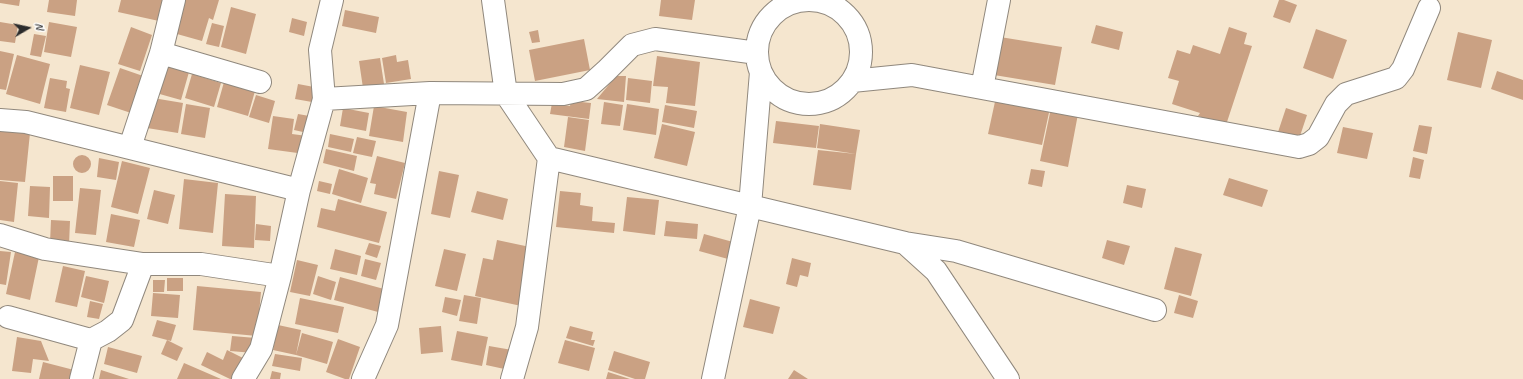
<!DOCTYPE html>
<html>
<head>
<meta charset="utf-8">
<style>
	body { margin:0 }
	#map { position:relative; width:1523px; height:379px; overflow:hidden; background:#f5e6cf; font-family:Caveat,sans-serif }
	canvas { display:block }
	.north { position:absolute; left:8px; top:8px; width:40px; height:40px; -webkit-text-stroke:3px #fff; paint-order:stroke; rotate:81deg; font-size:11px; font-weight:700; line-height:16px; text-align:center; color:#2b2b2b }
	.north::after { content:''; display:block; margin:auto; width:14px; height:18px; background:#2b2b2b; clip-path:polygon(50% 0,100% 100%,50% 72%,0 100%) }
</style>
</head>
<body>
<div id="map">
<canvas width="1523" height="379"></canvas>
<div class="north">N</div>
</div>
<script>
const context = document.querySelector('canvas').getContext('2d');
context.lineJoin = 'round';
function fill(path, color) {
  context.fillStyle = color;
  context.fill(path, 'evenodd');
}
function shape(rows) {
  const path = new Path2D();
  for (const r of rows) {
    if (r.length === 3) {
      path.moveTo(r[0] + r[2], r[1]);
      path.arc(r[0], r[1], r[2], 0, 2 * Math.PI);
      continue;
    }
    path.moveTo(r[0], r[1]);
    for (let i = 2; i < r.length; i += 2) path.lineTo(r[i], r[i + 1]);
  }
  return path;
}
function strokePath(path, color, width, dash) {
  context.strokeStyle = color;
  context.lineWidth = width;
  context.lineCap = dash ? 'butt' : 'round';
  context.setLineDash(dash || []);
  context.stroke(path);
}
fill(shape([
	[0,0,20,0,19,6,0,3],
	[49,0,77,0,75,16,47,12],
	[121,0,163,0,159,21,118,12],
	[185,0,219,0,213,20,209,18,202,41,177,34],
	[661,0,695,0,692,20,659,16],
	[1279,0,1284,0,1297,5,1290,23,1273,17],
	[231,7,256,14,246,54,221,47],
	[345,10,379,17,376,33,342,26],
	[292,18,307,22,304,36,289,32],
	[0,22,18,25,15,43,0,41],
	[49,22,77,27,71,57,44,52],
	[212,23,224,26,219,47,206,44],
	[1096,25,1123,32,1119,50,1091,43],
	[131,27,152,35,140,71,118,64],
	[1229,27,1247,33,1244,44,1252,46,1226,125,1198,116,1200,113,1172,104,1179,81,1168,78,1177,50,1190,54,1193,45,1220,54],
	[1316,29,1347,40,1333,79,1303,68],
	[538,30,540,42,532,43,529,32],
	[1458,32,1492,40,1481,88,1447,80],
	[34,34,46,36,41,57,30,55],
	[1000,37,1062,47,1055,85,994,75],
	[584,39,590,70,535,81,529,50],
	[0,51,14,54,6,90,0,89],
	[17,55,50,64,40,104,6,94],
	[396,55,397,62,408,60,411,79,386,83,382,58],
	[657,56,700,62,695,106,666,103,668,87,653,86],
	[380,58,384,84,363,88,359,61],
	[80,65,110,72,99,115,70,108],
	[164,65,189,72,181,100,156,93],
	[120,68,146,77,134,114,107,105],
	[1497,71,1523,80,1523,100,1491,89],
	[192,74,221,83,214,107,185,98],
	[616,76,626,76,624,102,597,99],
	[50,78,67,81,66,88,70,89,66,112,44,108],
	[628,78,652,81,650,103,626,100],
	[224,82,255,91,248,116,217,107],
	[298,84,314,87,312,102,295,99],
	[256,95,275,101,269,123,249,117],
	[996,97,1050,108,1042,145,988,134],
	[153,98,183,103,178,133,147,128],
	[571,101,591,103,589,119,550,114,552,103,570,106],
	[604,102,623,105,620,126,601,124],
	[186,104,210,108,205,138,181,134],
	[627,104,659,109,656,135,623,130],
	[665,105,697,111,694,128,662,122],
	[374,106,407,112,403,142,369,136],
	[343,108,369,113,366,131,340,126],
	[1051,108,1078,114,1068,167,1040,161],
	[1286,108,1307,115,1299,139,1278,132],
	[298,114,315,117,312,134,294,130],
	[273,116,294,119,292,134,307,136,305,154,268,149],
	[568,117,589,120,585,151,564,147],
	[776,121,819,126,816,148,773,143],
	[662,124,695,132,687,166,654,158],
	[820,124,860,130,856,154,817,148],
	[1419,125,1432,127,1427,154,1413,151],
	[1343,127,1373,133,1367,159,1337,153],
	[0,130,30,133,25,182,0,180],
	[330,134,354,139,351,152,328,147],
	[357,137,376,141,372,157,353,153],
	[326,149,357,156,354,171,323,163],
	[818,150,856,154,851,190,813,185],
	[82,164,9],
	[377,156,405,163,396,199,374,194,376,184,370,183],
	[1413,157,1424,160,1420,179,1409,177],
	[99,158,119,162,116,180,97,177],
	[122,161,150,168,138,214,111,207],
	[339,169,368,178,361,203,332,194],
	[1031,169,1045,171,1042,187,1028,184],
	[439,171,459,175,450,218,431,214],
	[53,176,73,176,73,201,53,201],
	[1229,178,1268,190,1262,207,1223,195],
	[184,179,218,183,213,233,179,229],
	[0,181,18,183,14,222,0,220],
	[319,181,332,184,330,194,317,191],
	[1127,185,1146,189,1142,208,1123,203],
	[30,186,50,187,49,218,28,216],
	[80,188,101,190,96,235,75,233],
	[154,190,175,195,168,224,147,219],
	[477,191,508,199,503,220,471,212],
	[560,191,581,193,580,205,593,207,592,221,615,223,614,233,556,227],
	[225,194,256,196,254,248,222,246],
	[627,197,659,200,655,235,623,231],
	[338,199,387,212,379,243,317,227,321,208,335,211],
	[111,214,140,220,134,247,106,242],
	[51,220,70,221,69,245,50,243],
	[666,221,698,224,697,239,664,236],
	[256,224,271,226,270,241,255,240],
	[704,234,733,242,728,259,699,251],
	[497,240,530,247,526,307,475,296,483,258,493,260],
	[1107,240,1130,246,1124,265,1102,258],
	[369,243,381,246,377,258,365,254],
	[1175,247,1202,254,1191,296,1164,289],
	[335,249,361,256,357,275,330,269],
	[444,249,466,254,457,291,435,286],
	[0,251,11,252,6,285,0,284],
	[15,252,39,257,30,300,6,294],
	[792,258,811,263,808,277,800,275,797,287,786,284],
	[365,259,381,263,376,280,361,276],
	[297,260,318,265,310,296,290,292],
	[63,266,85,271,77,307,55,302],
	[86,276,109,281,104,303,81,297],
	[318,276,336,282,331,300,313,294],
	[340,277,384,289,378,312,334,300],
	[167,278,183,278,183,291,167,291],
	[153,280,165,280,164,292,153,292],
	[197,286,261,292,257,336,193,330],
	[153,293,180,295,178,318,151,316],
	[464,295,481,298,477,324,459,321],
	[1179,295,1198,301,1193,318,1174,313],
	[445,297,461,300,457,316,442,312],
	[300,298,344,307,338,333,295,324],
	[750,299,780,307,773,334,743,327],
	[90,301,103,304,99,319,87,317],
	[157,320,176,325,171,341,152,336],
	[278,325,301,330,296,355,273,350],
	[441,326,443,352,421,354,419,328],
	[570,326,593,332,591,340,595,340,593,346,566,338],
	[457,331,488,337,482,366,451,360],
	[302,333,333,342,327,364,296,355],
	[232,336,256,338,254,353,230,351],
	[17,337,41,341,49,361,33,359,31,373,12,371],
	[338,339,360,347,349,379,345,379,326,372],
	[167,340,183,348,177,361,161,354],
	[565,340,595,348,589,371,558,363],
	[489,346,512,350,509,370,486,365],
	[108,347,142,356,137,373,104,364],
	[227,350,249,361,240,379,230,379,201,365,207,352,223,360],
	[614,351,650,362,645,379,635,379,608,370],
	[275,354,295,357,295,359,295,357,302,358,300,371,272,366],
	[43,362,74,370,72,379,39,379],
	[184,363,221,379,177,379],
	[101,370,129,379,99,379],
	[794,370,808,379,788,379],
	[272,371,281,373,280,379,270,379],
	[608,372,630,379,606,379]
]), '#caa183');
const minor = shape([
	[809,52,52],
	[493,0,506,94,549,158,527,327,512,379],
	[161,53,260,82],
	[852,81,912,75,1299,147,1309,144,1318,137,1336,104,1346,94,1396,78,1403,69,1429,8],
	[982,88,999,0],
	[324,99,430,93,563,94,586,89,606,71,632,45,655,39,757,53],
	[0,120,26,122,299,190],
	[130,147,161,53,174,0],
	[549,158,905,243,936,271,1008,379],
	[0,235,45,249,143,264,201,264,280,276],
	[905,243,956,251,1155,310],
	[8,317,91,340,108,331,122,320,143,264],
	[81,379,91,340],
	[243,379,261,349,280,276,299,190,324,99,320,50,332,0],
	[363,379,387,325,430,93],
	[713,379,750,206,761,72]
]);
strokePath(minor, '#90887d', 24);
strokePath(minor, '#fff', 22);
</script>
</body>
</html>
